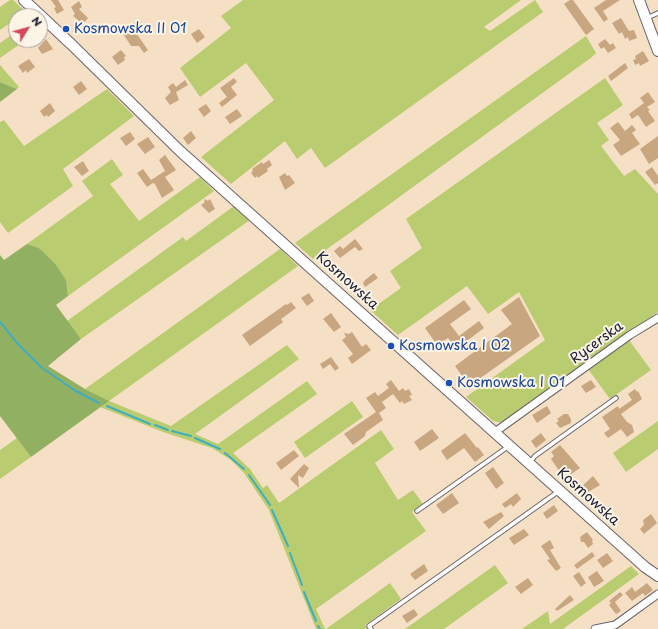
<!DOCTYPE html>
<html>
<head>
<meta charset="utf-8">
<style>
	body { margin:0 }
	#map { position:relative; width:658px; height:629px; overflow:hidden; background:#f6e0c5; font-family:"Playpen Sans",sans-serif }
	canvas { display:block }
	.north { position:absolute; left:8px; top:8px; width:40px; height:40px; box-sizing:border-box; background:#fcf5e5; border:1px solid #a5a1a1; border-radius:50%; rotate:53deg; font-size:11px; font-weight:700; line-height:16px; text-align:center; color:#22223b }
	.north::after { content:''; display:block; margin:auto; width:14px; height:18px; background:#d1495b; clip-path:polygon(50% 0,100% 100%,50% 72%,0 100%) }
</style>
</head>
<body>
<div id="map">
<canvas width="658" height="629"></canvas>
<div class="north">N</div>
</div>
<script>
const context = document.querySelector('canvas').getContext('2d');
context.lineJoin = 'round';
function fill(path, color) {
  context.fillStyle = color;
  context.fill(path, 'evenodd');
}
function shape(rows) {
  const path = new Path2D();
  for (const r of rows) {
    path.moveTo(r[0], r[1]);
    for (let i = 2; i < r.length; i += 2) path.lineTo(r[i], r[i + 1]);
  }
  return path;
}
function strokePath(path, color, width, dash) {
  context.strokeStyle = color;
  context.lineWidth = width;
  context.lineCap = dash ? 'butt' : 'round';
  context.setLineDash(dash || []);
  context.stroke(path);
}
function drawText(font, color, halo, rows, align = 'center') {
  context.font = font + ' "Playpen Sans",sans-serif';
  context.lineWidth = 4;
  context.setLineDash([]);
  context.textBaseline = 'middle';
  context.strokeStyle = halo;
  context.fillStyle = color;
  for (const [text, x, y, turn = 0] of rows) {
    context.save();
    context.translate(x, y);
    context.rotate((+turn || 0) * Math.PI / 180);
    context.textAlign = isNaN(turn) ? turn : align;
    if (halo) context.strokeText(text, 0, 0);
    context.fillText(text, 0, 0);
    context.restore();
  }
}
fill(shape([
	[10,0,13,0,26,12,20,16,16,16,16,19,0,30,0,7],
	[243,0,521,0,484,27,490,31,535,0,543,12,325,168,311,148,297,159,285,141,231,184,201,157,274,100,246,63,200,97,180,68,231,28,221,16],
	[16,32,16,40,26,40,0,58,0,43],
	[586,36,596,53,592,57,358,227,313,259,295,243],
	[0,65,19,87,17,89,0,82],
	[605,78,623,105,597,123,609,140,601,146,624,176,635,169,658,194,658,312,503,423,493,421,466,397,545,340,519,292,488,314,467,286,398,335,370,310,401,288,390,271,422,248,406,219],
	[107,89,134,116,63,169,73,186,8,233,0,222,0,122,4,120,24,146],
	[112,159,123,175,110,184,139,221,200,177,214,191,68,296,66,280,39,248,27,244,93,196,82,181],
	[234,206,250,220,81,339,67,321,183,237,186,241],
	[280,249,298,266,109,401,171,426,287,345,299,359,195,434,218,444,307,381,317,394,233,453,250,469,263,488,267,485,279,503,381,430,394,449,375,463,398,500,413,490,423,504,412,512,426,531,316,609,325,629,316,629,269,510,244,473,231,460,212,448,163,432,100,407,108,401,85,389],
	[629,340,651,370,610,399,588,369],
	[352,401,363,417,305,458,294,442],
	[658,421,658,449,626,472,613,453],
	[17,438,31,457,0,479,0,450],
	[495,565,508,583,444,629,405,629],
	[631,566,639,574,563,629,522,629,548,611,550,624],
	[390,583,401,599,365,625,367,629,326,629]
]), '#b9cc70');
fill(shape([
	[0,82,17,89,0,102],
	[27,244,39,248,56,265,66,280,68,296,56,305,81,339,48,366,85,389,109,401,31,457,0,416,0,255,4,260]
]), '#92b062');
strokePath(shape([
	[0,322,18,344,41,367,74,390,99,403],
	[107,406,150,424],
	[155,425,168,430],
	[172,431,191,436],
	[195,438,220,449],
	[225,453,244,469],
	[249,475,270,505],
	[272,510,288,546],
	[290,553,302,585],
	[304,592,316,621],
	[318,626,320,629]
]), '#3faebd', 2);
fill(shape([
	[51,0,58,0,64,10,57,14,54,8,56,7],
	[570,0,573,0,594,29,586,35,564,4],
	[606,0,620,0,603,11,608,19,604,22,594,8],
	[79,1,82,7,79,9,88,18,83,24,73,16,75,14,71,7],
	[621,18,629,31,634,30,637,38,629,41,628,37,625,39,622,32,619,34,612,23],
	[138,20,143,26,136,33,148,50,144,53,139,46,131,46,122,32],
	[199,29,205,37,197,43,191,34],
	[46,39,53,49,42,54,38,48],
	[605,39,610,45,613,43,616,48,608,53,604,47,601,49,598,44],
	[121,50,126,56,124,57,125,60,118,65,112,57],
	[643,51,649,61,640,66,639,63,635,65,633,60,636,59,635,56],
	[29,59,35,67,27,73,26,70,23,73,18,66],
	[625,63,628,68,611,81,608,76],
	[234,78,237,82,231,87,237,95,222,107,219,103,227,97,220,88],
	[185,80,188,85,176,92,179,100,170,105,165,98,171,92,168,87,173,83,176,87],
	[81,81,87,89,79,95,73,87],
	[648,92,655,102,647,107,650,110,648,111,655,121,646,127,638,115,632,119,629,114,644,103,640,98],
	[50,103,55,111,48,117,47,115,44,117,40,111],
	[206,104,211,111,204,117,198,109],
	[237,109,242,116,230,124,225,117],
	[618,122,625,131,632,125,636,130,632,133,640,144,621,156,613,145,620,140,610,128],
	[191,131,196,138,188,145,183,138],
	[130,132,135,139,126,146,120,138],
	[658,136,658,158,649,164,640,149],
	[148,137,155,147,145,154,137,144],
	[165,155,176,170,165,177,174,190,162,198,155,184,153,183,147,187,137,173,143,169,151,180,165,171,159,160],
	[269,160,272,165,267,169,268,171,258,178,257,176,255,178,251,173,253,171,252,169,262,162,263,164],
	[83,161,89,171,82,176,74,167],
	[652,167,658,176,658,183,655,185,645,172],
	[285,173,287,176,289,175,295,183,285,190,279,177],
	[205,199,208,201,210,199,215,209,209,213,201,205,204,203],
	[355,239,363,249,359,251,355,247,340,258,334,251,340,246,343,249],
	[374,273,378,278,365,287,363,283,365,280],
	[309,293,314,301,307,306,301,298],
	[519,297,540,336,469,386,455,366,512,324,501,310],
	[464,300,471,309,450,324,459,336,479,321,484,328,456,349,448,338,437,345,425,328],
	[291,302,296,308,281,319,283,322,250,346,242,335,286,304,287,305],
	[331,313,341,327,334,332,323,319],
	[352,332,362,347,366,344,371,350,352,364,348,358,353,354,342,340,346,337,344,333,349,334],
	[331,357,339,368,335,371,330,364,323,369,320,364],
	[391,380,399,391,403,388,405,391,409,389,412,395,409,396,412,400,404,404,402,401,400,403,393,394,382,402,386,408,379,413,383,420,366,432,365,436,353,445,344,434,376,412,366,398,375,392,378,396,389,388,386,384],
	[591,380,596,387,586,393,581,386],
	[635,389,637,392,638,391,642,399,621,414,627,422,632,425,634,432,627,437,621,429,608,438,604,433,610,429,602,417,618,406,619,409,632,400,628,394],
	[547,406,551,413,537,423,532,415],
	[564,414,568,414,571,419,571,423,560,428,556,423,559,421,557,419],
	[432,429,439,438,420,451,414,442],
	[465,433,477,448,478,447,484,455,475,462,464,448,447,460,441,451],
	[541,433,546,440,536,448,531,441],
	[560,445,580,468,567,477,563,470,560,472,551,459,554,456,551,452],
	[294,450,299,456,281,470,276,463],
	[304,464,309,468,303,478,298,475,299,488,290,479],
	[493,467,504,483,496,489,485,473],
	[593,476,600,485,583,495,580,491,583,489,581,487],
	[452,493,459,503,443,514,436,505],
	[517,493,521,499,513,507,511,504,505,508,502,504],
	[554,505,558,511,547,519,543,513],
	[501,512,504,516,489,529,483,522],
	[651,514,657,523,644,534,640,529,644,525,643,520],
	[524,529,529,535,514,545,509,538],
	[587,532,593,540,592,541,593,544,588,548,584,542,581,542,580,537],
	[550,540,554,548,550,550,561,568,556,571,547,560,550,559,541,546],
	[592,552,595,556,577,569,574,565],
	[607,553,613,561,603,568,597,560],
	[424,564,428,571,415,580,410,574],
	[597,571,604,581,594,587,588,577],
	[579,572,586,583,581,587,573,576],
	[528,578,533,585,521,594,515,587],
	[647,583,653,590,645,596,643,593,632,601,625,593,632,587,635,592],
	[620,592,623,595,615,602,621,611,616,614,609,605,611,603,609,601],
	[570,595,574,600,557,611,555,609],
	[414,609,418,615,407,623,402,616]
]), '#c8a67f');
const lane = shape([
	[647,18,658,13],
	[530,462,535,456,616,398],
	[417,511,509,446],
	[371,629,369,626,559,491]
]);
const street = shape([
	[495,432,630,335,658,318],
	[595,629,615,625,658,594]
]);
const secondary = shape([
	[24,0,71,44,180,151,645,567,658,576],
	[639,0,658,51]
]);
strokePath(lane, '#6c646b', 5.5);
strokePath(street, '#6c646b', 9);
strokePath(secondary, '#6c646b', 12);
strokePath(lane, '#fff', 3.5);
strokePath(street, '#fff', 7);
strokePath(secondary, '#fff', 10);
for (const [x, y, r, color] of [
	[66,29,4,"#1a4fb4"],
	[391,346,4,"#1a4fb4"],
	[449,383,4,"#1a4fb4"]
]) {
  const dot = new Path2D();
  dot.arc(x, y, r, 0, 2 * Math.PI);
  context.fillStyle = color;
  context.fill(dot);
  strokePath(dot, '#fcf5e5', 1.5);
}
drawText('14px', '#164399', '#fcf5e5', [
	["Kosmowska II 01",74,29],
	["Kosmowska I 02",399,346],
	["Kosmowska I 01",457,383]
], 'left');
drawText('14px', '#22223b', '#fcf5e5', [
	["Kosmowska",347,281,42],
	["Rycerska",597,343,-36],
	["Kosmowska",588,497,42]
]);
</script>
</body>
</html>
